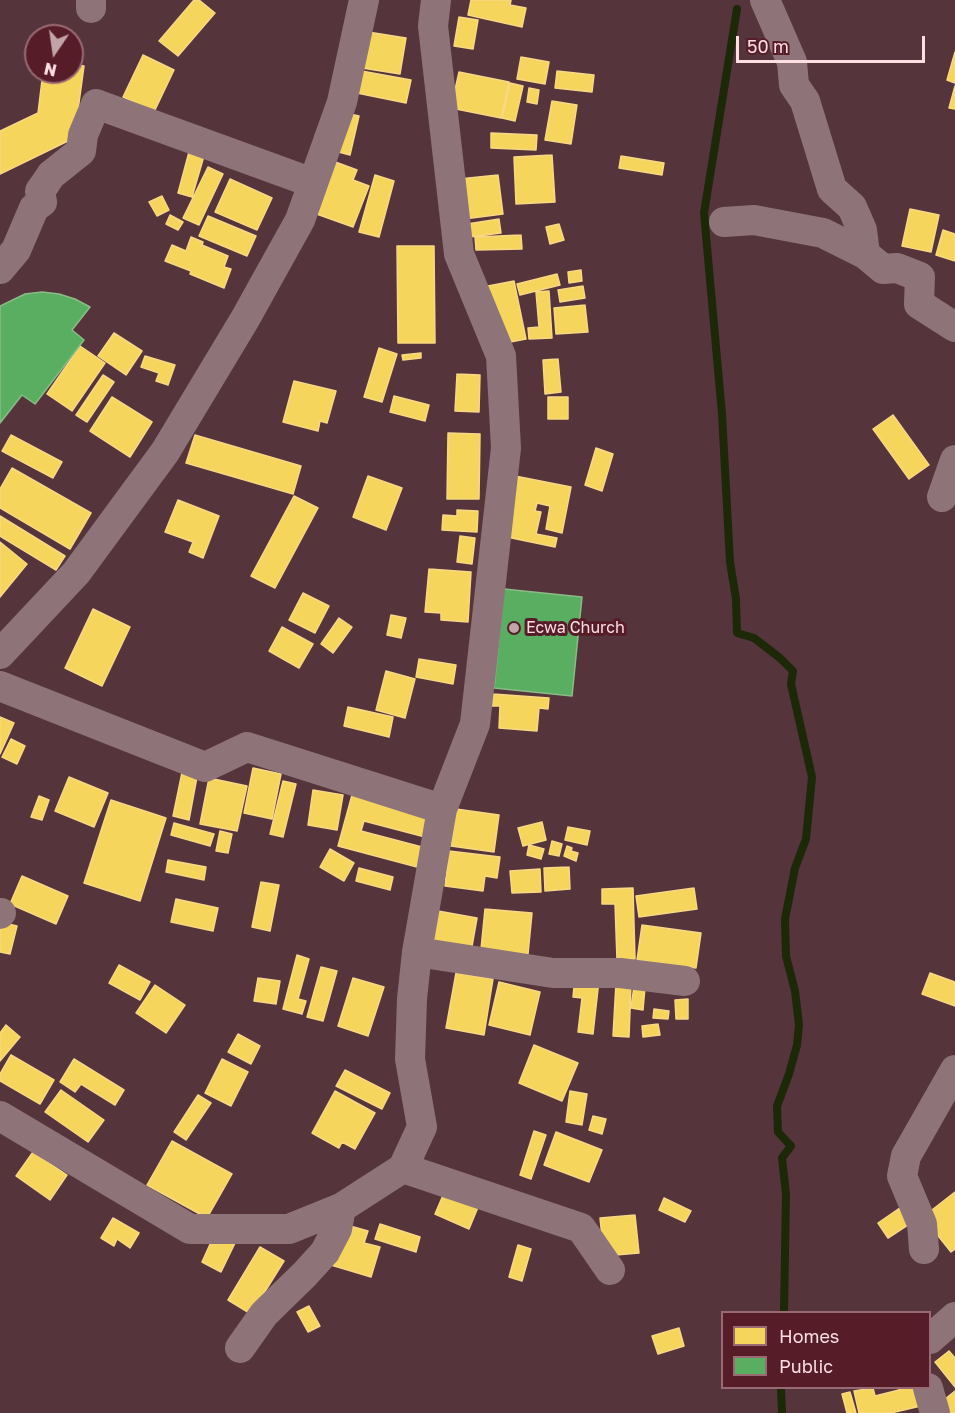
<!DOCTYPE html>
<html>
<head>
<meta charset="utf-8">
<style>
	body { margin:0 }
	#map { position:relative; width:955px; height:1413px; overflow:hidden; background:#55353b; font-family:"Golos Text",sans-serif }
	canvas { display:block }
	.legend { position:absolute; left:721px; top:1311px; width:210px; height:78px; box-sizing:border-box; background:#561d29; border:2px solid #996a73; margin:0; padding:8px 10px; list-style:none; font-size:18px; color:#fddee1 }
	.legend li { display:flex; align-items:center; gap:12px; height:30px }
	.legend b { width:30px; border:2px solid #996a73 }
	.north { position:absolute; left:24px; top:24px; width:60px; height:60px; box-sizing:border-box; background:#561d29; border:2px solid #996a73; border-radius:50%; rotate:193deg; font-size:16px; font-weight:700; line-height:24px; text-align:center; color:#fddee1 }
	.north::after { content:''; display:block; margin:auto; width:21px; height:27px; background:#c2a3a7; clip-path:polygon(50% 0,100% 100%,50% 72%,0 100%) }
	.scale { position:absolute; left:736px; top:36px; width:189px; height:27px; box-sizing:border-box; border:3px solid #fddee1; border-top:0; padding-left:8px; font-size:18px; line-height:21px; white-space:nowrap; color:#fddee1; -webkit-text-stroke:4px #561d29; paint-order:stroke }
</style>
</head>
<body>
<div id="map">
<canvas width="955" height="1413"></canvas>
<ul class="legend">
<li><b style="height:16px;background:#f6d55c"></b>Homes</li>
<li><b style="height:16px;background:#5aae61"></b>Public</li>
</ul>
<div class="north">N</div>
<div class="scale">50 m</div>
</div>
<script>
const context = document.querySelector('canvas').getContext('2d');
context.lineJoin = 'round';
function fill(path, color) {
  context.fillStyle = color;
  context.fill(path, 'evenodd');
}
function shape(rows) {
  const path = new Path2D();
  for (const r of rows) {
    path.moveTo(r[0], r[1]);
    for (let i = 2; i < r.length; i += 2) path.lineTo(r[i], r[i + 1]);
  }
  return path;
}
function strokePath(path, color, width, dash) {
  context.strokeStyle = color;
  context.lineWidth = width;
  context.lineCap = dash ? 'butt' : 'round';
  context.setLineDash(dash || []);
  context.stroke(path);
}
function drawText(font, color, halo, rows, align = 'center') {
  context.font = font + ' "Golos Text",sans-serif';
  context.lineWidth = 6;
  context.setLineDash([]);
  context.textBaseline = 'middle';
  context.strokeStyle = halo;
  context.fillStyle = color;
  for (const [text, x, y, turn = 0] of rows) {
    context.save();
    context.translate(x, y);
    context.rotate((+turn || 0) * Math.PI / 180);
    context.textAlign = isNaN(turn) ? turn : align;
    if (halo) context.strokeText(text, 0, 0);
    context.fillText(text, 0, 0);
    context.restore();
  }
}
const homes = shape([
	[194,0,199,0,215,13,178,56,159,41,194,0],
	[471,0,511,0,510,5,526,8,522,27,468,15,471,0],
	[459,17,478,20,473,49,454,46,459,17],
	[368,32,406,38,400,74,362,68,368,32],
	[955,52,955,83,947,80,955,52],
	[143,55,174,70,154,112,123,97,143,55],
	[521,57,549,62,545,84,517,79,521,57],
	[72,64,84,66,74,140,70,140,0,174,0,131,38,113,43,72,72,72,72,64],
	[356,70,411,80,406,103,352,92,356,70],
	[557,71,594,75,592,92,555,88,557,71],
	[459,72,509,82,501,118,451,108,459,72],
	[510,83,523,86,515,121,502,118,510,83],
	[955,86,955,109,949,108,955,86],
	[529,88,539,90,537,104,527,102,529,88],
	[552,101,577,105,571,144,545,140,552,101],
	[341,112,359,116,350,155,331,150,341,112],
	[491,133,537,135,536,150,491,148,491,133],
	[189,152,204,156,192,197,178,193,189,152],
	[552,155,555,202,516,204,514,157,552,155],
	[621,156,664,163,662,175,619,168,621,156],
	[330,160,357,170,353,180,369,186,353,227,311,212,330,160],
	[208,167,223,174,199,225,183,218,208,167],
	[375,175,394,181,379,237,359,232,375,175],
	[498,175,503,214,464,219,459,179,498,175],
	[230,179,272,198,257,230,215,212,230,179],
	[162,196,169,210,157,216,149,202,162,196],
	[910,209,939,215,931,252,902,246,910,209],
	[170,215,183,222,178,230,166,224,170,215],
	[208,216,256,236,247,256,199,236,208,216],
	[499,219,501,233,469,237,467,224,499,219],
	[559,224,564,240,550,244,546,227,559,224],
	[943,230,955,234,955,261,936,255,943,230],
	[521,235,522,249,476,250,475,237,521,235],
	[191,237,203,242,202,245,228,256,224,267,231,269,224,288,190,274,191,271,165,261,172,245,186,251,191,237],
	[397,246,434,246,435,343,398,343,397,246],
	[581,270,582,281,569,283,568,272,581,270],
	[557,274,560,285,520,295,517,284,557,274],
	[514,281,526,339,500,344,488,286,514,281],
	[583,286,585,298,560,302,558,290,583,286],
	[549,291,552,338,529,339,528,328,539,327,536,292,549,291],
	[585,305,588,332,556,334,554,308,585,305],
	[114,333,142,351,126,375,98,356,114,333],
	[80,346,105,363,72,411,47,394,80,346],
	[379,348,397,354,382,402,364,397,379,348],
	[421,353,421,358,403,360,402,355,421,353],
	[145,356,175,365,168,385,156,381,159,373,141,367,145,356],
	[558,359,561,392,545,394,543,360,558,359],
	[457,374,480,375,479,412,455,411,457,374],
	[103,375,114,382,87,422,76,415,103,375],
	[294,381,336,391,327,423,320,421,318,431,283,422,294,381],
	[394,396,429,405,425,421,390,412,394,396],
	[112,397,152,422,130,457,90,431,112,397],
	[548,397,568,397,568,419,548,419,548,397],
	[893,415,929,465,909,479,873,429,893,415],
	[448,433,480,434,479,499,447,499,448,433],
	[11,435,62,462,53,478,2,451,11,435],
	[195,435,301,466,293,494,186,463,195,435],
	[596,448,613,454,602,491,585,485,596,448],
	[12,468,91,513,70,549,0,508,0,489,12,468],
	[368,476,402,488,386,530,353,517,368,476],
	[515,476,571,487,562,533,546,529,550,506,537,503,535,511,541,512,536,534,557,538,555,547,502,536,515,476],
	[294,496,318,508,275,588,251,576,294,496],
	[178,500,219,516,203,558,189,552,193,542,165,532,178,500],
	[457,510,478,511,477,532,442,530,443,515,457,516,457,510],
	[0,516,65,556,56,570,0,536,0,516],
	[460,536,475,538,472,564,457,562,460,536],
	[0,542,27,564,0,597,0,542],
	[429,569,471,572,468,622,441,620,441,613,425,612,429,569],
	[303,593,329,606,315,633,289,620,303,593],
	[93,609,130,627,102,686,65,668,93,609],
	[391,615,406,618,401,638,387,635,391,615],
	[339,618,352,627,333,653,321,644,339,618],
	[282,627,313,644,299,668,269,651,282,627],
	[419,659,456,665,453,684,416,677,419,659],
	[386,671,415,679,405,718,376,710,386,671],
	[493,694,549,698,548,709,539,708,537,731,499,728,500,706,492,706,493,694],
	[348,707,393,717,389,737,344,726,348,707],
	[0,717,14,723,0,754,0,717],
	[11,739,25,746,17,764,2,757,11,739],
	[184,763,199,766,189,820,173,816,184,763],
	[253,768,281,774,272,819,244,813,253,768],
	[69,777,108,793,94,827,55,811,69,777],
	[209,778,247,786,237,831,200,824,209,778],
	[283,781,296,784,283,837,270,834,283,781],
	[313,790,343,795,337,830,308,825,313,790],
	[352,795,431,816,425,837,364,821,361,831,422,847,417,867,338,846,352,795],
	[39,796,49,800,42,820,31,817,39,796],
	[111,800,166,818,140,901,84,883,111,800],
	[456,809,499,815,494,852,451,846,456,809],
	[542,822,546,840,523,846,518,828,542,822],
	[174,823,214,834,210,846,171,835,174,823],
	[568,827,590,831,587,845,565,840,568,827],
	[220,831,232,834,228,853,216,851,220,831],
	[552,841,562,844,559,856,549,854,552,841],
	[529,845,544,849,541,859,527,855,529,845],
	[567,846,572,848,571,851,578,853,576,861,564,856,567,846],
	[330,849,354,863,344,881,320,867,330,849],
	[449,851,500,857,497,878,485,876,483,891,445,886,449,851],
	[168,860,206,867,204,880,166,872,168,860],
	[569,867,570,889,545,891,544,868,569,867],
	[359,868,393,877,390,890,356,881,359,868],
	[540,869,541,892,512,893,510,871,540,869],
	[22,876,68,896,56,924,10,904,22,876],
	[261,882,279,885,270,931,252,927,261,882],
	[633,888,635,959,617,960,615,904,602,904,602,889,633,888],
	[694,888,697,909,639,917,636,896,694,888],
	[176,899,218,908,213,931,171,922,176,899],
	[485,909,532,913,528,954,481,949,485,909],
	[438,911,477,918,471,952,433,945,438,911],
	[0,922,17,926,10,954,0,952,0,922],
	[642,925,701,933,696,968,637,960,642,925],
	[297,955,309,959,298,999,306,1001,302,1014,283,1009,297,955],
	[119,965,150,982,140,1000,109,983,119,965],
	[321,967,337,971,323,1021,307,1017,321,967],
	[456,973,493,979,484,1035,446,1028,456,973],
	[930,973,955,982,955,1006,922,994,930,973],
	[575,977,599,980,593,1034,578,1032,582,998,573,997,575,977],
	[258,978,280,981,276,1004,254,1001,258,978],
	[353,978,384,987,368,1036,338,1026,353,978],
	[499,982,540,992,530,1035,489,1025,499,982],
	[616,983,631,984,629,1037,613,1036,616,983],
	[155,985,185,1005,166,1033,136,1013,155,985],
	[634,986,645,987,643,1010,631,1008,634,986],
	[688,999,688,1019,676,1019,675,1000,688,999],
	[654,1009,669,1011,668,1019,653,1018,654,1009],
	[658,1024,660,1035,643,1037,642,1026,658,1024],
	[6,1025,20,1037,0,1061,0,1033,6,1025],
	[238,1034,260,1046,251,1064,228,1052,238,1034],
	[534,1045,578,1063,562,1101,519,1083,534,1045],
	[11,1055,54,1080,40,1104,0,1081,0,1074,11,1055],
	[74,1059,124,1090,115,1105,81,1084,75,1092,60,1082,74,1059],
	[222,1059,248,1072,231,1106,205,1093,222,1059],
	[345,1070,390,1093,382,1109,336,1086,345,1070],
	[61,1090,104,1120,88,1142,45,1112,61,1090],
	[335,1091,375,1113,355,1149,342,1142,339,1148,312,1133,335,1091],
	[570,1091,587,1094,582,1125,566,1122,570,1091],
	[198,1095,211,1103,186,1140,174,1132,198,1095],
	[593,1116,606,1119,602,1134,589,1130,593,1116],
	[534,1131,546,1135,531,1179,520,1175,534,1131],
	[556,1132,602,1150,589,1182,544,1165,556,1132],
	[172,1141,232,1174,207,1218,147,1185,172,1141],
	[33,1152,67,1175,50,1200,16,1176,33,1152],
	[447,1186,481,1200,469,1229,435,1214,447,1186],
	[955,1192,955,1249,951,1252,923,1217,955,1192],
	[664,1198,691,1211,685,1222,659,1210,664,1198],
	[907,1203,917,1219,888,1238,878,1223,907,1203],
	[635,1215,639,1253,604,1256,600,1218,635,1215],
	[113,1218,139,1233,130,1248,117,1239,114,1246,101,1238,113,1218],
	[343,1224,368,1231,364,1243,380,1247,371,1277,331,1265,343,1224],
	[380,1224,420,1237,416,1252,375,1239,380,1224],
	[216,1231,236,1241,221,1272,202,1262,216,1231],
	[518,1245,531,1249,522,1281,509,1277,518,1245],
	[260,1247,284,1261,251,1314,228,1300,260,1247],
	[309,1306,320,1326,308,1332,297,1312,309,1306],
	[679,1328,684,1346,658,1354,652,1336,679,1328],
	[949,1351,955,1358,955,1387,935,1362,949,1351],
	[873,1388,875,1396,899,1390,899,1388,920,1388,925,1405,891,1413,859,1413,854,1391,873,1388],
	[955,1391,955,1413,948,1413,940,1403,955,1391],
	[850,1392,856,1413,847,1413,842,1394,850,1392]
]);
fill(homes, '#f6d55c');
strokePath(homes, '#f8d884', 1.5);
const public = shape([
	[42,292,59,294,75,299,90,307,72,330,84,340,35,404,22,395,0,423,0,306,25,294,42,292],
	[504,589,582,597,572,696,494,688,504,589]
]);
fill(public, '#5aae61');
strokePath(public, '#8bbc87', 1.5);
strokePath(shape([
	[737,9,704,213,722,414,730,562,736,599,737,633,754,638,780,658,793,671,791,684,812,777,806,839,795,868,785,919,786,956,795,991,799,1025,797,1045,789,1074,777,1106,778,1132,791,1146,782,1158,786,1194,784,1312],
	[781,1388,782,1413]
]), '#1d2809', 8);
strokePath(shape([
	[765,0,792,62,794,85,805,101,832,189,852,207,862,230,865,254,883,269,897,268,920,277,919,304,955,327],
	[91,8,91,0],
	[724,222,754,220,823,233,865,254],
	[0,269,16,250,34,208,42,202,40,191,45,184,51,175,81,151,83,135,96,104,313,183],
	[942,497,955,460],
	[0,654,76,573,165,452,245,319,300,220,342,102,364,0],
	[0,686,205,767,247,747,442,809],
	[0,914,1,913],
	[417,952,553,973,620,973,685,981],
	[0,1116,190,1229,289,1229,341,1208,403,1168,422,1127,410,1059,412,999,417,952,442,809,475,724,506,448,501,356,459,254,433,26,436,0],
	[403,1168,581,1228,610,1270],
	[924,1249,922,1224,902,1176,906,1156,955,1070],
	[930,1339,955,1317],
	[240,1348,264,1314,305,1274,325,1252,337,1229,341,1208],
	[928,1388,935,1413]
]), '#8e7478', 30);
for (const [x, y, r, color] of [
	[514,628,6,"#c2a3a7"]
]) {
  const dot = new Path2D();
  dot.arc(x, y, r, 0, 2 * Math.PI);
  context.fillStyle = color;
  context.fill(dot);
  strokePath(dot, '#561d29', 2);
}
drawText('16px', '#fddee1', '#561d29', [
	["Ecwa Church",526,628]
], 'left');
</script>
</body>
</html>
